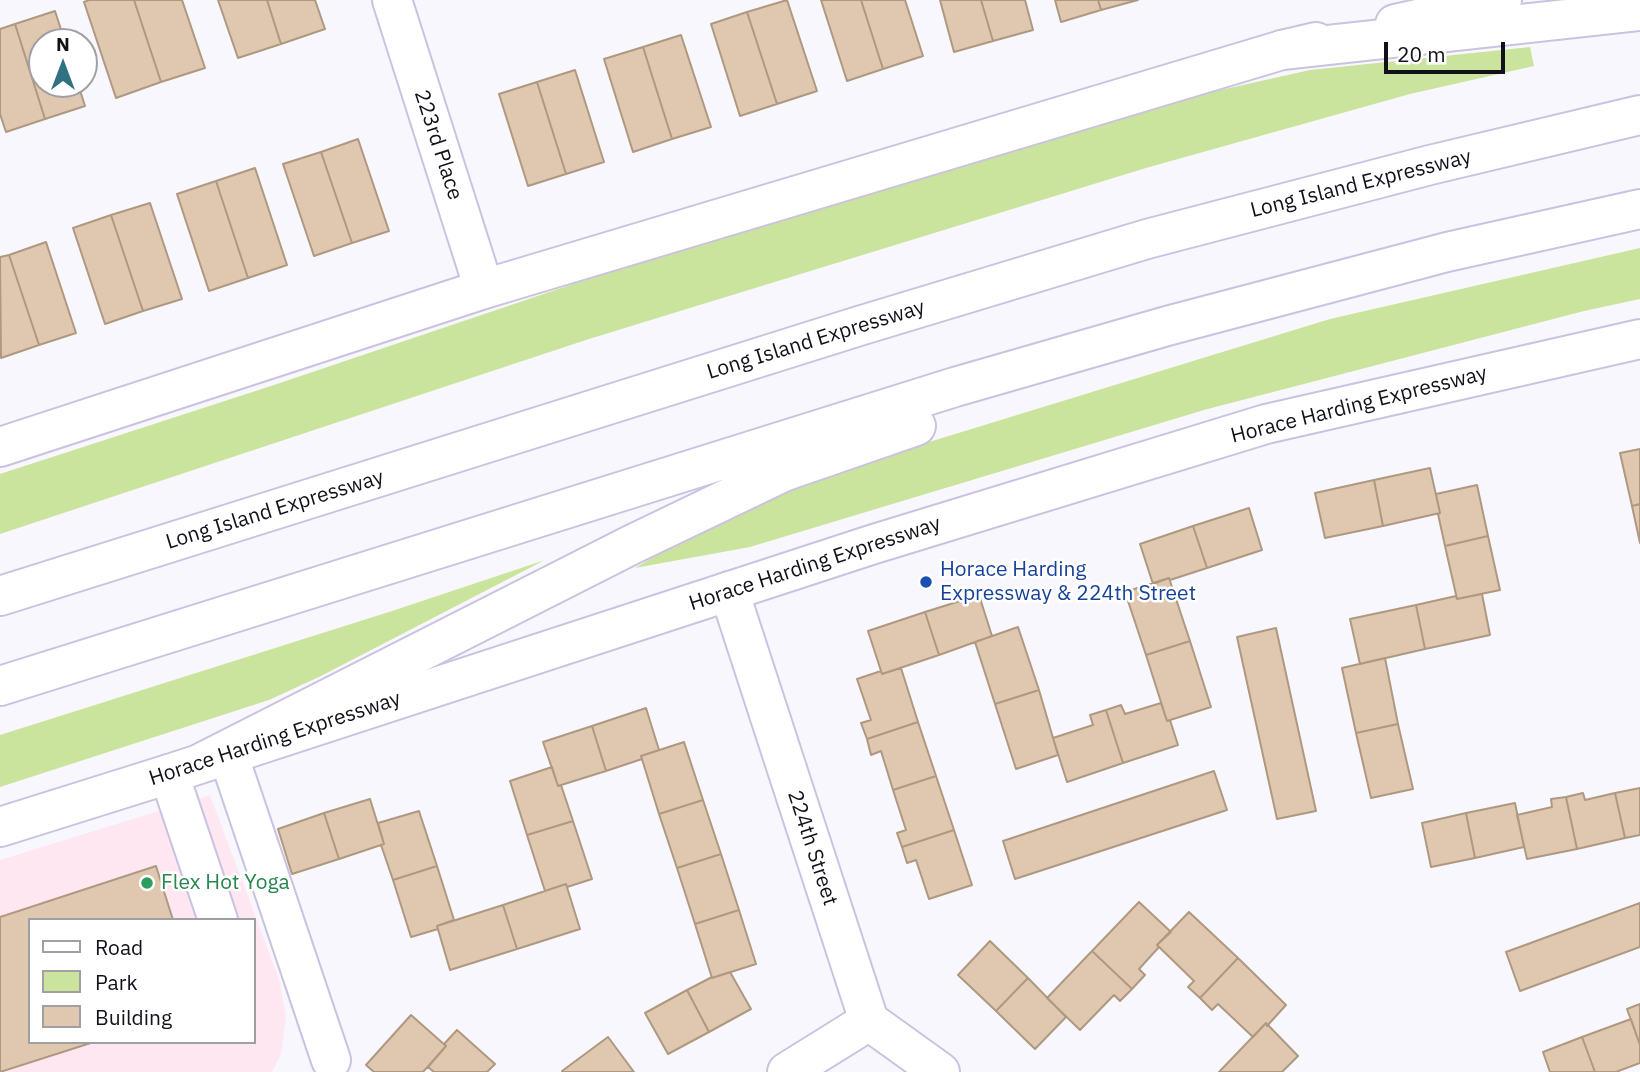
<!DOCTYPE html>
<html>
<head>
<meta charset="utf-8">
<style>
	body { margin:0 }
	#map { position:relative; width:1640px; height:1072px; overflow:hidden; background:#f9f7fe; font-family:"IBM Plex Sans",sans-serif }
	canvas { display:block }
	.legend { position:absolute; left:28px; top:918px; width:228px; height:126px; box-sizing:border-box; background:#fff; border:2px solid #a19fa3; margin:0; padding:9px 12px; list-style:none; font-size:21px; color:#13101a }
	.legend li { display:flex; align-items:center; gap:14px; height:35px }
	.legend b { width:35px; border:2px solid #a19fa3 }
	.north { position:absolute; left:28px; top:28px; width:70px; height:70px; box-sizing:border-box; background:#fff; border:2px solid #a19fa3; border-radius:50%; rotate:0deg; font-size:19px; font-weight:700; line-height:28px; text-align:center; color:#13101a }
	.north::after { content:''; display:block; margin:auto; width:24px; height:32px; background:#2f7383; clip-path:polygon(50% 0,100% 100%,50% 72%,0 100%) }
	.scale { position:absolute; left:1384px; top:42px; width:121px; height:32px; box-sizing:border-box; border:4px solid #13101a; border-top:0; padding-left:9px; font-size:21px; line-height:24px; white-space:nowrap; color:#13101a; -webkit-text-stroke:5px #fff; paint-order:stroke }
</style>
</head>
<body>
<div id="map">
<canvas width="1640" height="1072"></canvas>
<ul class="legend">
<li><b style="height:9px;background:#fff"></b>Road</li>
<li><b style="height:19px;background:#cae49d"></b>Park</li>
<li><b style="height:19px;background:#dfc8af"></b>Building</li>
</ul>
<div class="north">N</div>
<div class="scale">20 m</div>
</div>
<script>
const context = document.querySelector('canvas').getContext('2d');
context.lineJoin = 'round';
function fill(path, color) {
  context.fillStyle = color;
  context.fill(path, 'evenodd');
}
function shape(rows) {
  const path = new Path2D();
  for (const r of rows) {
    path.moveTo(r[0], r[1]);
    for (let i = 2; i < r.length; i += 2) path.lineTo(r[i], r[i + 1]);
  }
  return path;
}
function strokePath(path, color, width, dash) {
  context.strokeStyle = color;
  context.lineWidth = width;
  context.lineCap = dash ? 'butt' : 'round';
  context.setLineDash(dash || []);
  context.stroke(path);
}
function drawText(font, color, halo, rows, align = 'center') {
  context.font = font + ' "IBM Plex Sans",sans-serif';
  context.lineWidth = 5;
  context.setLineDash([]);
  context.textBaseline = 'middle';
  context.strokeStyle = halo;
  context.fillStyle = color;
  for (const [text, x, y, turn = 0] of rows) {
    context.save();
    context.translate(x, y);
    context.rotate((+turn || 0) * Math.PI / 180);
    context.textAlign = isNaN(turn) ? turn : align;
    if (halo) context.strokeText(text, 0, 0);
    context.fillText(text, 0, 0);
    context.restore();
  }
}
fill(shape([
	[210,795,279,979,286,1017,281,1054,272,1072,0,1072,0,860],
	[30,920,254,920,254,1042,30,1042]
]), '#ffe7f2');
fill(shape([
	[1530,47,1534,66,1410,94,1146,168,589,339,0,534,0,474,274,385,659,255,1207,93,1310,70],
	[1640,248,1640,299,1584,311,1204,410,750,547,635,568,710,523,841,469,1330,319],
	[545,560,319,677,269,700,0,787,0,735,392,611]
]), '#cae49d');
const building = shape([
	[89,0,134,0,161,82,116,98,84,2,89,0],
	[134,0,182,0,205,68,161,82,134,0],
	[218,0,267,0,281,44,238,58,218,0],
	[267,0,315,0,325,29,281,44,267,0],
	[787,0,817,91,777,104,747,12,787,0],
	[821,0,861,0,883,69,847,81,821,0],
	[861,0,905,0,923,56,883,69,861,0],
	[940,0,981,0,993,41,954,52,940,0],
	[981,0,1025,0,1033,30,993,41,981,0],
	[1055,0,1098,0,1101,10,1061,22,1055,0],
	[1098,0,1138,0,1101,10,1098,0],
	[55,11,65,42,42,42,42,84,78,84,85,106,45,119,15,24,55,11],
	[747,12,777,104,740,116,711,24,747,12],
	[15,24,45,119,6,132,0,114,0,29,15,24],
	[681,35,711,127,672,139,643,47,681,35],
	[643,47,672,139,633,152,604,59,643,47],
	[575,70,604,162,566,174,537,82,575,70],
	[537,82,566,174,528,186,499,94,537,82],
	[358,139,389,231,352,243,321,152,358,139],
	[321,152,352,243,314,256,283,164,321,152],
	[255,168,287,265,248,278,216,181,255,168],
	[216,181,248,278,209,291,177,194,216,181],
	[150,203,182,299,143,311,111,215,150,203],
	[111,215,143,311,105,324,73,228,111,215],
	[46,242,76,333,39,345,9,255,46,242],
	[9,255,39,345,1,358,0,257,9,255],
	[1640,449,1640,504,1632,506,1620,453,1640,449],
	[1430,468,1440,513,1383,526,1374,480,1430,468],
	[1374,480,1383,526,1325,538,1315,493,1374,480],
	[1477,485,1488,536,1445,546,1438,514,1440,513,1436,494,1477,485],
	[1640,504,1640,543,1632,506,1640,504],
	[1249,508,1262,550,1207,568,1193,526,1249,508],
	[1193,526,1207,568,1170,580,1169,578,1153,584,1140,544,1193,526],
	[1488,536,1500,590,1457,599,1445,546,1488,536],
	[1169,578,1190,641,1146,655,1125,592,1169,578],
	[1482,594,1490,635,1425,649,1416,605,1456,596,1457,599,1482,594],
	[979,595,992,636,939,655,925,612,979,595],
	[1416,605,1425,649,1360,664,1350,619,1416,605],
	[925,612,939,655,882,674,868,631,925,612],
	[1018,627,1039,690,995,704,975,642,1018,627],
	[1276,628,1316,811,1277,819,1237,637,1276,628],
	[1190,641,1211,707,1167,721,1146,655,1190,641],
	[1385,658,1398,724,1356,733,1342,668,1385,658],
	[901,668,918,722,867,739,861,723,871,720,857,679,881,671,882,674,901,668],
	[1039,690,1058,755,1016,769,995,704,1039,690],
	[1161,703,1167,721,1170,720,1178,745,1123,763,1106,710,1121,705,1125,714,1161,703],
	[646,708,659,750,641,756,642,759,606,771,592,726,646,708],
	[1106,710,1123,763,1067,782,1053,738,1093,725,1090,715,1106,710],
	[918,722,936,776,893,790,881,751,871,755,867,739,918,722],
	[1398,724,1413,789,1371,798,1356,733,1398,724],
	[592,726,606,771,558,786,543,742,592,726],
	[684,742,703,800,659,814,641,756,684,742],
	[552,767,558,786,561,785,573,821,527,835,510,781,552,767],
	[1214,771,1227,810,1015,879,1003,841,1214,771],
	[936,776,954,830,902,847,897,833,906,830,893,790,936,776],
	[1640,788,1640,835,1625,838,1615,793,1640,788],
	[1583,793,1585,800,1615,793,1625,838,1577,849,1566,797,1583,793],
	[1566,797,1577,849,1527,859,1517,815,1552,807,1551,799,1566,797],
	[370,799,384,844,339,859,324,813,370,799],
	[703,800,721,854,677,868,659,814,703,800],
	[1515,803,1524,847,1475,858,1466,813,1515,803],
	[419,811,437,866,393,880,381,845,384,844,378,823,419,811],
	[324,813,339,859,292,874,278,829,324,813],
	[1466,813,1475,858,1431,867,1422,823,1466,813],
	[573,821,592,879,567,887,566,884,545,891,527,835,573,821],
	[954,830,972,885,929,899,916,860,907,863,902,847,954,830],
	[721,854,739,910,695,924,677,868,721,854],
	[156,866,173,920,30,920,30,1042,94,1042,0,1072,0,917,156,866],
	[437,866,454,920,437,926,438,929,411,937,393,880,437,866],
	[566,884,580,929,517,949,503,905,566,884],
	[1139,902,1171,932,1157,945,1159,947,1139,969,1145,975,1132,989,1092,951,1139,902],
	[1640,903,1640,947,1520,991,1506,952,1640,903],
	[503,905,517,949,450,970,437,926,503,905],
	[739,910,756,964,712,978,695,924,739,910],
	[1189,912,1238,958,1200,998,1188,987,1194,981,1157,945,1189,912],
	[990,941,1028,978,996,1011,958,975,990,941],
	[1092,951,1132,989,1120,1001,1114,995,1080,1030,1047,998,1092,951],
	[1238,958,1286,1005,1267,1026,1266,1023,1253,1037,1218,1004,1212,1010,1200,998,1238,958],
	[730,972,751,1009,709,1032,687,990,712,977,712,978,730,972],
	[1028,978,1066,1017,1035,1049,996,1011,1028,978],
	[687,990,709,1032,668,1054,645,1013,687,990],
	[1640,1004,1640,1045,1627,1009,1640,1004],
	[411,1015,446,1046,423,1072,374,1072,366,1065,411,1015],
	[1631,1019,1640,1045,1640,1063,1616,1072,1595,1072,1582,1037,1631,1019],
	[1266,1023,1298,1056,1282,1072,1219,1072,1266,1023],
	[457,1030,495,1064,487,1072,434,1072,428,1067,446,1046,444,1044,457,1030],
	[608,1037,634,1072,563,1072,562,1071,608,1037],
	[1582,1037,1595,1072,1550,1072,1543,1052,1582,1037]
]);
fill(building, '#dfc8af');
strokePath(building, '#ae9980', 2);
const minor = shape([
	[392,0,484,289],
	[729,591,869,1021,940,1072],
	[228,754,331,1060],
	[169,774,218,920],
	[787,1072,869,1021]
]);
const major = shape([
	[1395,24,1502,0],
	[0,447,484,289,1282,50,1316,42],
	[0,827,169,774,874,544,1266,424,1640,339]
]);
const highway = shape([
	[1282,50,1640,11],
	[0,596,859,326,1147,239,1430,165,1640,115],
	[0,686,955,387,1167,326,1447,252,1640,209],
	[203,762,633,544,783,472,916,426]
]);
strokePath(minor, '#cac2e1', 42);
strokePath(major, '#cac2e1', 42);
strokePath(highway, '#cac2e1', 42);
strokePath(minor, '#fff', 38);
strokePath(major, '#fff', 38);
strokePath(highway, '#fff', 38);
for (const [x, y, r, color] of [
	[926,582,7,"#1a4fb4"],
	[147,883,7,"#2e9e5b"]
]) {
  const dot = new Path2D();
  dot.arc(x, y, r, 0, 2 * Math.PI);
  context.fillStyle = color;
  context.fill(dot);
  strokePath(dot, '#fff', 2.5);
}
drawText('21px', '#13101a', '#fff', [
	["223rd Place",438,145,72],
	["Long Island Expressway",1361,184,-14],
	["Long Island Expressway",816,340,-17],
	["Horace Harding Expressway",1359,405,-14],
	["Long Island Expressway",275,510,-17],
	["Horace Harding Expressway",815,564,-18],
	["Horace Harding Expressway",275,739,-18],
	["224th Street",812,848,72]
]);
drawText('21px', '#164399', '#fff', [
	["Horace Harding",940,570],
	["Expressway & 224th Street",940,594]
], 'left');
drawText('21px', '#27864d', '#fff', [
	["Flex Hot Yoga",161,883]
], 'left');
</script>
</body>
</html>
